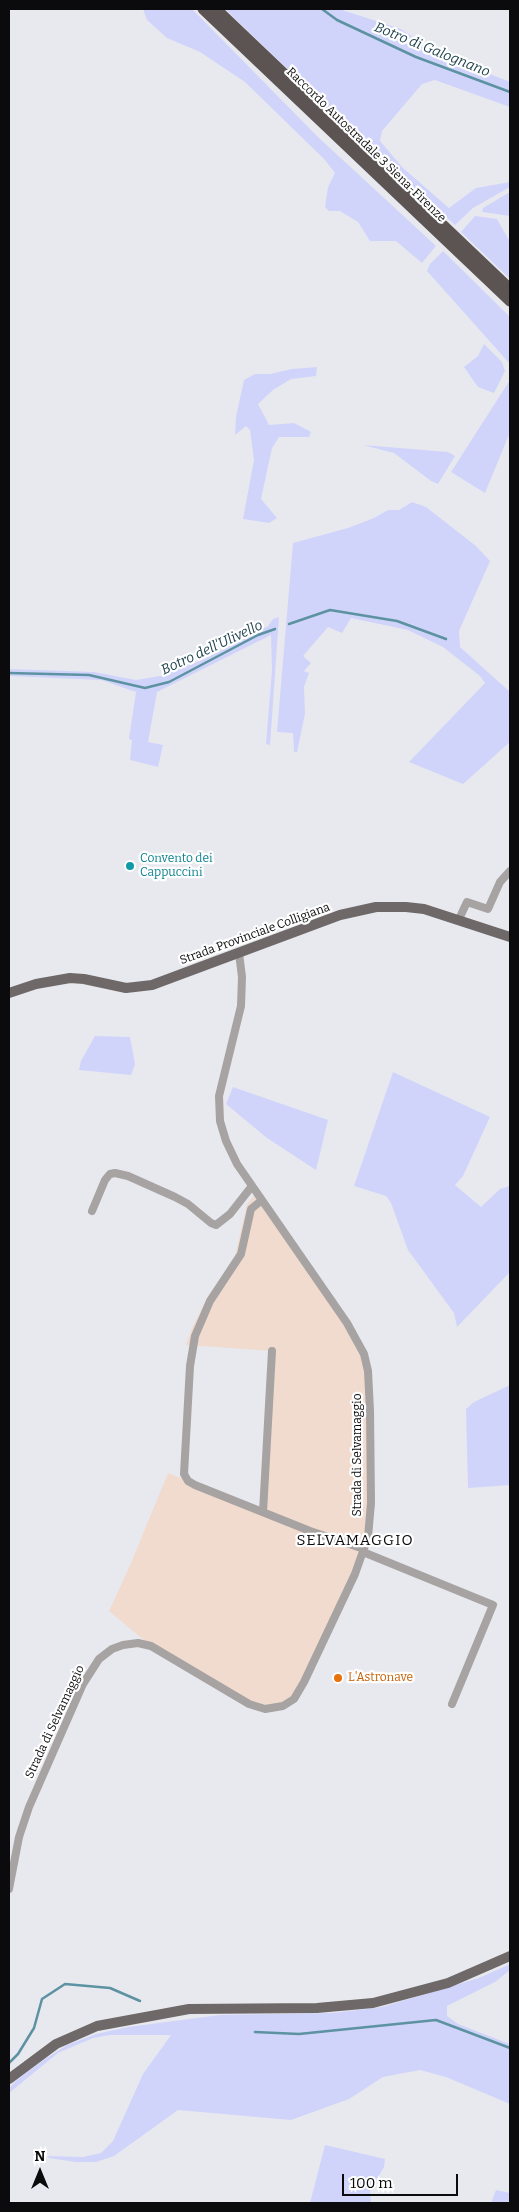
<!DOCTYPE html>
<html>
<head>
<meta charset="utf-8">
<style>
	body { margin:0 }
	#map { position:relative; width:519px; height:2212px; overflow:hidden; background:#e8e9ef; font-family:Bitter,serif }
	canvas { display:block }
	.frame { position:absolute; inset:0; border:10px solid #0b0b0d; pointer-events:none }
	.north { position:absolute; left:15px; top:2147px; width:50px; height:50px; -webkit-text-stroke:4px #fff; paint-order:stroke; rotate:0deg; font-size:14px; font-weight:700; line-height:20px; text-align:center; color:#0b0b0d }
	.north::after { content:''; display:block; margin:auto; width:18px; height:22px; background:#0b0b0d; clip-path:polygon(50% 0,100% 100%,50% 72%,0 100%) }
	.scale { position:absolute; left:342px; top:2174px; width:116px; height:22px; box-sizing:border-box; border:2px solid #0b0b0d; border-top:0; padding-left:6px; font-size:15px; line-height:18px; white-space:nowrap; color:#0b0b0d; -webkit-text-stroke:4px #fff; paint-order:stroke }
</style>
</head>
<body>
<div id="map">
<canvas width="519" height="2212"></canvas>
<div class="frame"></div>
<div class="north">N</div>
<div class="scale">100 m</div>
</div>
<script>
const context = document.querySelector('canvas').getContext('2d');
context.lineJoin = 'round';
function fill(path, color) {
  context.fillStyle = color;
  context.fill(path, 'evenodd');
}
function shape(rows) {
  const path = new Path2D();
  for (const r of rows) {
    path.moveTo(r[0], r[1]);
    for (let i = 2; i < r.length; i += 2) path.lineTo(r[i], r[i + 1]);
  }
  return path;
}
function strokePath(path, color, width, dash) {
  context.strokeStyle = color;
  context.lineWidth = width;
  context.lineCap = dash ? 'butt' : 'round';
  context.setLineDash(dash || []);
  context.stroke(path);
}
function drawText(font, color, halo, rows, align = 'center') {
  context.font = font + ' Bitter,serif';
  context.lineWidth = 4.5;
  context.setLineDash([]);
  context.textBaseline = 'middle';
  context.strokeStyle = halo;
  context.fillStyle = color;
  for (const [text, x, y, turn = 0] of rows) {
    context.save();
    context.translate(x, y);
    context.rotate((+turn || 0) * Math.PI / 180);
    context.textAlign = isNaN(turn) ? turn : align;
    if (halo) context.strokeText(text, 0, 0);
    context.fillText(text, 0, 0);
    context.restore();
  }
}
fill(shape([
	[257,1192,352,1331,366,1362,371,1479,364,1549,294,1699,265,1709,151,1646,109,1611,131,1563,168,1473,262,1511,272,1351,186,1345,192,1328,208,1296,234,1260,247,1204]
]), '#f1dbce');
fill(shape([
	[143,9,192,9,318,137,436,246,422,263,396,241,370,241,358,222,340,211,329,211,325,207,328,187,335,173,324,159,245,82,200,52,167,38,147,20],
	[225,9,339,9,401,29,437,53,510,82,510,107,435,80,422,84,382,131,380,141,403,168,449,208,476,188,510,182,510,187,473,208,455,225,374,152],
	[510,192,510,216,482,212,483,208],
	[475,216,497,219,510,242,510,279,461,232],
	[443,251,510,317,510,364,427,271,430,264],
	[484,344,502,362,505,371,494,393,478,387,464,367,478,356],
	[317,367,316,376,291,379,273,390,258,404,269,425,294,423,311,432,309,437,279,437,272,448,261,499,277,518,269,523,243,519,254,460,250,430,246,426,235,435,236,417,244,380,255,374,270,374,292,369],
	[510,380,510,432,485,493,451,472],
	[363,445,448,452,455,456,438,484,431,481,394,453],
	[412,502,426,507,476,546,490,561,459,631,460,647,510,692,510,742,463,784,409,762,485,683,480,676,443,647,408,630,351,618,342,633,328,627,303,656,311,663,304,671,309,673,304,687,305,714,297,752,294,752,293,733,277,732,293,543,348,528,374,518,388,510,399,510],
	[279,617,270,745,266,744,272,670,271,635,157,692,148,742,163,745,158,767,130,760,132,740,129,739,136,692,101,680,9,676,9,669,94,672,136,680,160,676,200,661,235,644,268,626,273,619],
	[95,1036,130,1037,135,1064,131,1075,79,1070,81,1061],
	[393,1072,490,1117,463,1176,455,1185,481,1207,500,1189,510,1186,510,1272,457,1327,454,1313,408,1250,391,1203,386,1196,354,1186],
	[233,1087,328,1120,316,1170,267,1138,226,1104],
	[510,1385,510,1485,468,1488,466,1409,474,1402],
	[510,1964,510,1970,495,1982,447,2006,447,2016,458,2024,510,2044,510,2104,446,2077,420,2070,383,2077,349,2099,291,2120,178,2110,114,2156,96,2162,76,2162,49,2158,48,2156,83,2157,101,2153,113,2141,143,2074,171,2035,110,2035,93,2038,58,2053,9,2093,9,2088,18,2079,45,2059,67,2045,96,2034,128,2027,220,2015,333,2013,382,2007,479,1978],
	[325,2145,385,2159,384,2167,370,2191,371,2203,310,2203],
	[496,2190,510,2193,510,2203,491,2203]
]), '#d0d4fa');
strokePath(shape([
	[322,9,337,20,416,57,510,92],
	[289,624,330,610,397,621,446,639],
	[9,673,89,675,145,688,169,682,258,635,275,629],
	[255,2032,299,2034,436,2020,510,2048],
	[9,2063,18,2054,34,2028,42,1999,65,1984,110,1988,140,2001]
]), '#5c92a1', 2.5);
strokePath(shape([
	[459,919,467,902,488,909,500,882,510,871],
	[262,1200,251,1209,241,1254,210,1301,195,1336,190,1366,184,1474,188,1481,195,1485,310,1531,364,1549],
	[92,1211,105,1180,110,1174,115,1173,128,1176,175,1197,188,1204,211,1223,216,1225,230,1214,252,1186],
	[263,1512,272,1351],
	[363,1552,493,1605,452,1704],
	[9,1889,19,1837,29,1807,83,1684,99,1659,112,1649,123,1645,138,1643,151,1646,249,1704,265,1709,283,1706,294,1699,304,1682,355,1574,368,1537,371,1503,370,1411,368,1371,364,1354,347,1323,237,1164,226,1141,220,1121,219,1096,241,1006,242,977,239,953]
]), '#a6a3a2', 8);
strokePath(shape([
	[9,993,36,984,70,978,84,979,126,988,152,985,340,915,376,907,406,907,424,909,510,937],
	[9,2079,56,2044,97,2026,189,2009,317,2008,373,2003,448,1983,510,1956]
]), '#6e6968', 10);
strokePath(shape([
	[203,9,510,301],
	[216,9,510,289]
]), '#5b5453', 11);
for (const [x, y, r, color] of [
	[130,866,5,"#0f9aa8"],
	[338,1678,5,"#e8710a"]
]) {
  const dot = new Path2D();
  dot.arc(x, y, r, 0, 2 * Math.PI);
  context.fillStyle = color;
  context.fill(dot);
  strokePath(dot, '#fff', 2);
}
drawText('12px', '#0b0b0d', '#fff', [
	["Raccordo Autostradale 3 Siena-Firenze",366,145,44],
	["Strada Provinciale Colligiana",255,934,-20],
	["Strada di Selvamaggio",358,1455,-90],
	["Strada di Selvamaggio",55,1722,-65]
]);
drawText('12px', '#0d838f', '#fff', [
	["Convento dei",140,859],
	["Cappuccini",140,873]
], 'left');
drawText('12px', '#c56008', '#fff', [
	["L'Astronave",348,1678]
], 'left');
drawText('italic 14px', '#20444e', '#fff', [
	["Botro di Galognano",432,50,22],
	["Botro dell'Ulivello",212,648,-25]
]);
context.letterSpacing = '1px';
drawText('15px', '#0b0b0d', '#fff', [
	["SELVAMAGGIO",355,1541]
]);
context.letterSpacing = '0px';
</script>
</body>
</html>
